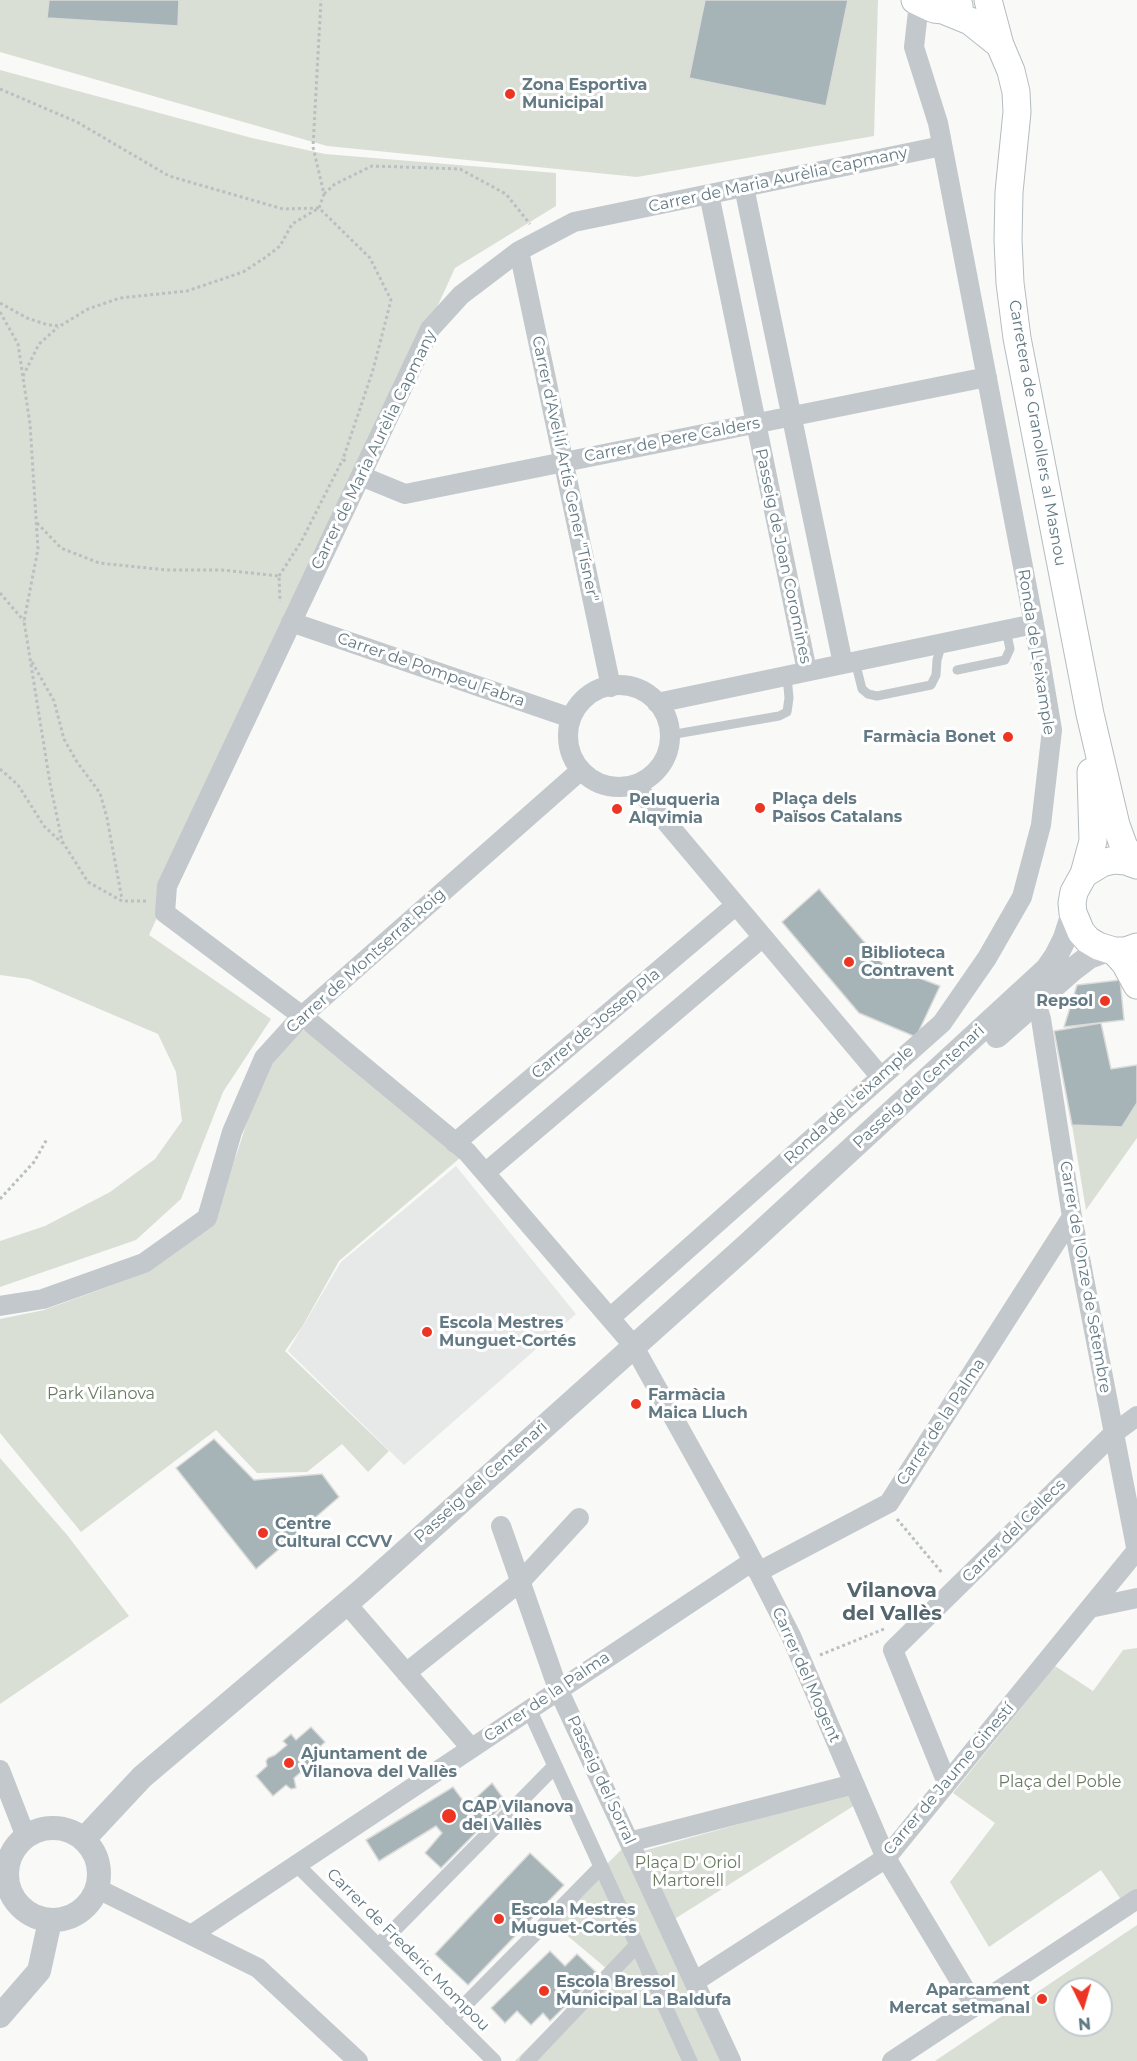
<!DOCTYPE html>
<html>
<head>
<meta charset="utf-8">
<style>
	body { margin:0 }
	#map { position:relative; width:1137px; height:2061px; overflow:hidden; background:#f9f9f7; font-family:Montserrat,sans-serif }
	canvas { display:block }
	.north { position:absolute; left:1053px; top:1977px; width:60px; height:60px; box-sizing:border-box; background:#fff; border:2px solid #c1cace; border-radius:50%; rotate:175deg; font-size:16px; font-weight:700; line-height:24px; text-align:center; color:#637a84 }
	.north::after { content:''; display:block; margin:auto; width:21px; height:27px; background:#ed3524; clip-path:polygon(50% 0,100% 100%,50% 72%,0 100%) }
</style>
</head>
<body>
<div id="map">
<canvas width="1137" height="2061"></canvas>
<div class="north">N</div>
</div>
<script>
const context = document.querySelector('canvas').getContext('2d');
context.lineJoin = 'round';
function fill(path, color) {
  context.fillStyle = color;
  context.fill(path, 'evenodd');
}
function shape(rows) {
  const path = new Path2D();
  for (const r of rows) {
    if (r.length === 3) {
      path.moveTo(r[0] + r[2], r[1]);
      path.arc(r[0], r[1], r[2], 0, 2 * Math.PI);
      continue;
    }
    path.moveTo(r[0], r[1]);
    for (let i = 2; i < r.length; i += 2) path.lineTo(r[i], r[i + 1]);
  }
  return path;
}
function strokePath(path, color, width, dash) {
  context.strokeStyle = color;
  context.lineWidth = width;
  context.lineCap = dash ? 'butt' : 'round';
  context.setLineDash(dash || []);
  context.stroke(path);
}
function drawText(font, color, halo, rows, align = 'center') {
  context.font = font + ' Montserrat,sans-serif';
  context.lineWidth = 6;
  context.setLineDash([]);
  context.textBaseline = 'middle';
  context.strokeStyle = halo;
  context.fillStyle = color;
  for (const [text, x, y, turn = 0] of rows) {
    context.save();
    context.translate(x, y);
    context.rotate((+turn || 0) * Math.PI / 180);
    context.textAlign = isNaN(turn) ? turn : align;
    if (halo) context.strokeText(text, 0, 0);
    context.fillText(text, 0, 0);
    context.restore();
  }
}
fill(shape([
	[456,1166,576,1314,404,1465,288,1351,341,1262]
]), '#e7e9e8');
fill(shape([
	[0,0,878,0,874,136,637,177,327,146,0,52],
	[0,70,252,138,325,154,556,173,556,206,455,268,149,935,271,1019,223,1092,181,1199,136,1240,0,1287,0,1241,45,1226,110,1192,155,1159,182,1121,176,1072,158,1034,29,979,0,975],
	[297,1030,322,1032,467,1152,339,1261,302,1327,285,1351,389,1451,368,1472,342,1444,307,1472,257,1473,216,1430,81,1532,0,1433,0,1319,44,1310,148,1272,207,1227,237,1153,265,1066],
	[1137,1103,1137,1138,1086,1210,1072,1125,1122,1127],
	[0,1458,68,1536,129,1616,0,1704],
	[1137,1648,1137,1892,1122,1901,1101,1870,989,1947,950,1882,995,1823,953,1793,1055,1666,1093,1691,1123,1650],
	[850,1793,855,1805,673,1920,643,1851],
	[629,1842,731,2061,515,2061,607,1969,550,1921],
	[1137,1925,1137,2061,935,2061],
	[1065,1989,1101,1989,1101,2025,1065,2025]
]), '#dadfd6');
const building = shape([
	[49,0,179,0,178,26,47,18,49,0],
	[705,0,848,0,826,106,689,78,705,0],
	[819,889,883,964,940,986,916,1037,859,1013,782,922,819,889],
	[1120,980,1124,1020,1064,1027,1077,985,1120,980],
	[1101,1023,1111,1069,1137,1065,1137,1103,1122,1127,1072,1125,1054,1031,1101,1023],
	[214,1439,254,1480,322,1474,339,1497,256,1569,176,1468,214,1439],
	[311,1727,325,1742,312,1754,316,1759,294,1778,296,1788,291,1789,286,1785,273,1796,256,1776,267,1766,266,1761,268,1758,275,1755,287,1745,283,1741,291,1734,296,1740,311,1727],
	[492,1783,506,1802,441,1868,425,1853,442,1833,436,1826,379,1861,366,1840,453,1787,467,1806,492,1783],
	[530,1853,564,1885,468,1985,435,1954,530,1853],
	[550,1951,565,1966,577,1954,598,1974,550,2021,543,2013,531,2025,517,2011,505,2023,491,2008,550,1951]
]);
fill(building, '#a6b3b7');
strokePath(building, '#dbdbd9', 1.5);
const secondary = shape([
	[915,0,934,9,943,10,959,6],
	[988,0,1000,45,1011,71,1016,92,1017,112,1009,192,1008,240,1010,283,1017,338,1090,714,1116,825,1124,847,1137,864],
	[943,10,970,21,1000,45],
	[1137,865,1126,861,1114,860,1102,863,1084,874,1074,892,1072,903,1073,913,1081,932,1088,940,1098,946,1114,951,1126,951,1137,947],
	[1084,874,1093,841,1091,772],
	[1114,951,1125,963,1137,985]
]);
strokePath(secondary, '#b4bcc0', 29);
strokePath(shape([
	[0,89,77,122,169,176,283,209,319,208,370,258,391,300,373,370,343,459,346,462],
	[324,194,335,184,372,166,460,169,506,194,530,224],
	[0,303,27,318,48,325,60,326,88,309,120,298,187,291,243,272,266,257,280,246,292,224,319,208,324,194,313,147,321,0],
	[0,312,18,344,30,424,38,549,24,621,50,783,62,841,88,882,122,901,149,901],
	[23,376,39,344,58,327],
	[37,523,61,548,99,563,167,570,222,570,279,576,280,602],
	[279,576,301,542,343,459],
	[0,593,24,621],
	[32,662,54,701,64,739,77,762,100,793,107,818,122,899],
	[0,769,18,785,44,826,62,843],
	[0,1199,34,1162,47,1139],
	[897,1519,943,1574],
	[820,1655,884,1629,886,1630]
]), '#babfc1', 3, [3, 3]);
strokePath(shape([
	[855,661,862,689,868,694,877,696,931,685,936,675,937,660,942,643],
	[957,670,1005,660,1010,649,1006,630],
	[670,735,779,716,787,712,789,698,787,676]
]), '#c2c8cb', 9);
strokePath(shape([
	[529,1709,690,2061],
	[296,1864,494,2061],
	[378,1946,555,1766],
	[451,2019,601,1867],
	[527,2061,637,1945]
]), '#c2c8cb', 15);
strokePath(shape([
	[942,146,574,222,519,251,461,295,430,329,167,886,165,913,310,1022,467,1152,633,1345,745,1546,791,1636,886,1858,975,2006],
	[744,187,843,664],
	[709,194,807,671],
	[519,251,611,687],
	[361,476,405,494,987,377],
	[291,622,571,718],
	[619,736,51],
	[657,703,1034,624],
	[635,785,880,1076],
	[1036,1003,1041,1019,1072,1217,1137,1552],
	[455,1143,736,905],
	[485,1173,763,937],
	[0,1306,43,1299,144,1263,207,1218,232,1132,264,1058,302,1016,581,770],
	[610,1318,942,1023,987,958,1022,897,1041,825,1052,730,1034,624,938,123,914,47,919,3],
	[501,1526,558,1689,731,2061],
	[758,1572,889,1503,1072,1217],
	[346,1603,471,1748],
	[1090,1608,1137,1598],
	[406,1673,520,1582,579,1518],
	[0,1770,26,1837],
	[947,1783,893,1650,1114,1433,1137,1416],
	[629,1842,854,1784],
	[0,1882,7,1881],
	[98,1889,258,1968,358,2061],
	[191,1935,753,1561],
	[694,1982,886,1858,1137,1550],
	[892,2061,1137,1899]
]), '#c2c8cb', 20);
strokePath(shape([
	[997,1036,1072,970,1089,957,1108,950],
	[53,1874,46],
	[84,1839,142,1777,360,1592,745,1247,1047,969,1056,956,1065,938,1073,913],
	[0,2016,39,1971,50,1921]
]), '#c2c8cb', 24);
strokePath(secondary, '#fff', 27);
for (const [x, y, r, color] of [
	[510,94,6,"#ed3524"],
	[1008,737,6,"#ed3524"],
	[760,808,6,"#ed3524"],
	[617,809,6,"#ed3524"],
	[849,962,6,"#ed3524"],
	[1105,1001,6,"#ed3524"],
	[427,1332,6,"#ed3524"],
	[636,1404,6,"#ed3524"],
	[263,1533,6,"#ed3524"],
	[289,1763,6,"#ed3524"],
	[449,1816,8,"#ed3524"],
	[499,1919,6,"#ed3524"],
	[544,1991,6,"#ed3524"],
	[1042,1999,6,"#ed3524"]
]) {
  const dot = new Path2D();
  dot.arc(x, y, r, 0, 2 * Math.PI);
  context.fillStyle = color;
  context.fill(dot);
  strokePath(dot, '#fff', 2);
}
drawText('bold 16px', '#637a84', '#fff', [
	["Zona Esportiva",522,85],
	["Municipal",522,103],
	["Farmàcia Bonet",996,737,"right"],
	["Plaça dels",772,799],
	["Països Catalans",772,817],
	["Peluqueria",629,800],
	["Alqvimia",629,818],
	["Biblioteca",861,953],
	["Contravent",861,971],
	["Repsol",1093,1001,"right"],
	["Escola Mestres",439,1323],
	["Munguet-Cortés",439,1341],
	["Farmàcia",648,1395],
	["Maica Lluch",648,1413],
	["Centre",275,1524],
	["Cultural CCVV",275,1542],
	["Ajuntament de",301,1754],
	["Vilanova del Vallès",301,1772],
	["CAP Vilanova",462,1807],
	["del Vallès",462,1825],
	["Escola Mestres",511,1910],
	["Muguet-Cortés",511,1928],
	["Escola Bressol",556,1982],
	["Municipal La Baldufa",556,2000],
	["Aparcament",1030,1990,"right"],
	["Mercat setmanal",1030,2008,"right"]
], 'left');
drawText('16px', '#637a84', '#fff', [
	["Carrer de Maria Aurèlia Capmany",778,180,-12],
	["Carretera de Granollers al Masnou",1037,433,80],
	["Carrer de Pere Calders",672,440,-11],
	["Carrer de Maria Aurèlia Capmany",374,450,-64],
	["Carrer d'Avel·lí Artís Gener \"Tísner\"",565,469,78],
	["Passeig de Joan Coromines",783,556,78],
	["Ronda de L'eixample",1036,652,81],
	["Carrer de Pompeu Fabra",431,670,19],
	["Carrer de Montserrat Roig",366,961,-42],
	["Carrer de Jossep Pla",596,1024,-40],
	["Passeig del Centenari",919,1087,-43],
	["Ronda de L'eixample",849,1105,-42],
	["Carrer de l'Onze de Setembre",1085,1277,80],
	["Carrer de la Palma",941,1422,-57],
	["Passeig del Centenari",481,1482,-42],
	["Carrer del Cellecs",1014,1531,-45],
	["Carrer del Mogent",806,1675,66],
	["Carrer de la Palma",547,1697,-34],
	["Carrer de Jaume Ginestí",949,1779,-50],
	["Passeig del Sorral",601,1780,65],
	["Carrer de Frederic Mompou",408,1950,45]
]);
drawText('16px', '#6a7a62', '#fff', [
	["Park Vilanova",101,1394],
	["Plaça del Poble",1060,1782],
	["Plaça D' Oriol",688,1863],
	["Martorell",688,1881]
]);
drawText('bold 20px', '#55676e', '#fff', [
	["Vilanova",892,1591],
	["del Vallès",892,1614]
]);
</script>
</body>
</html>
